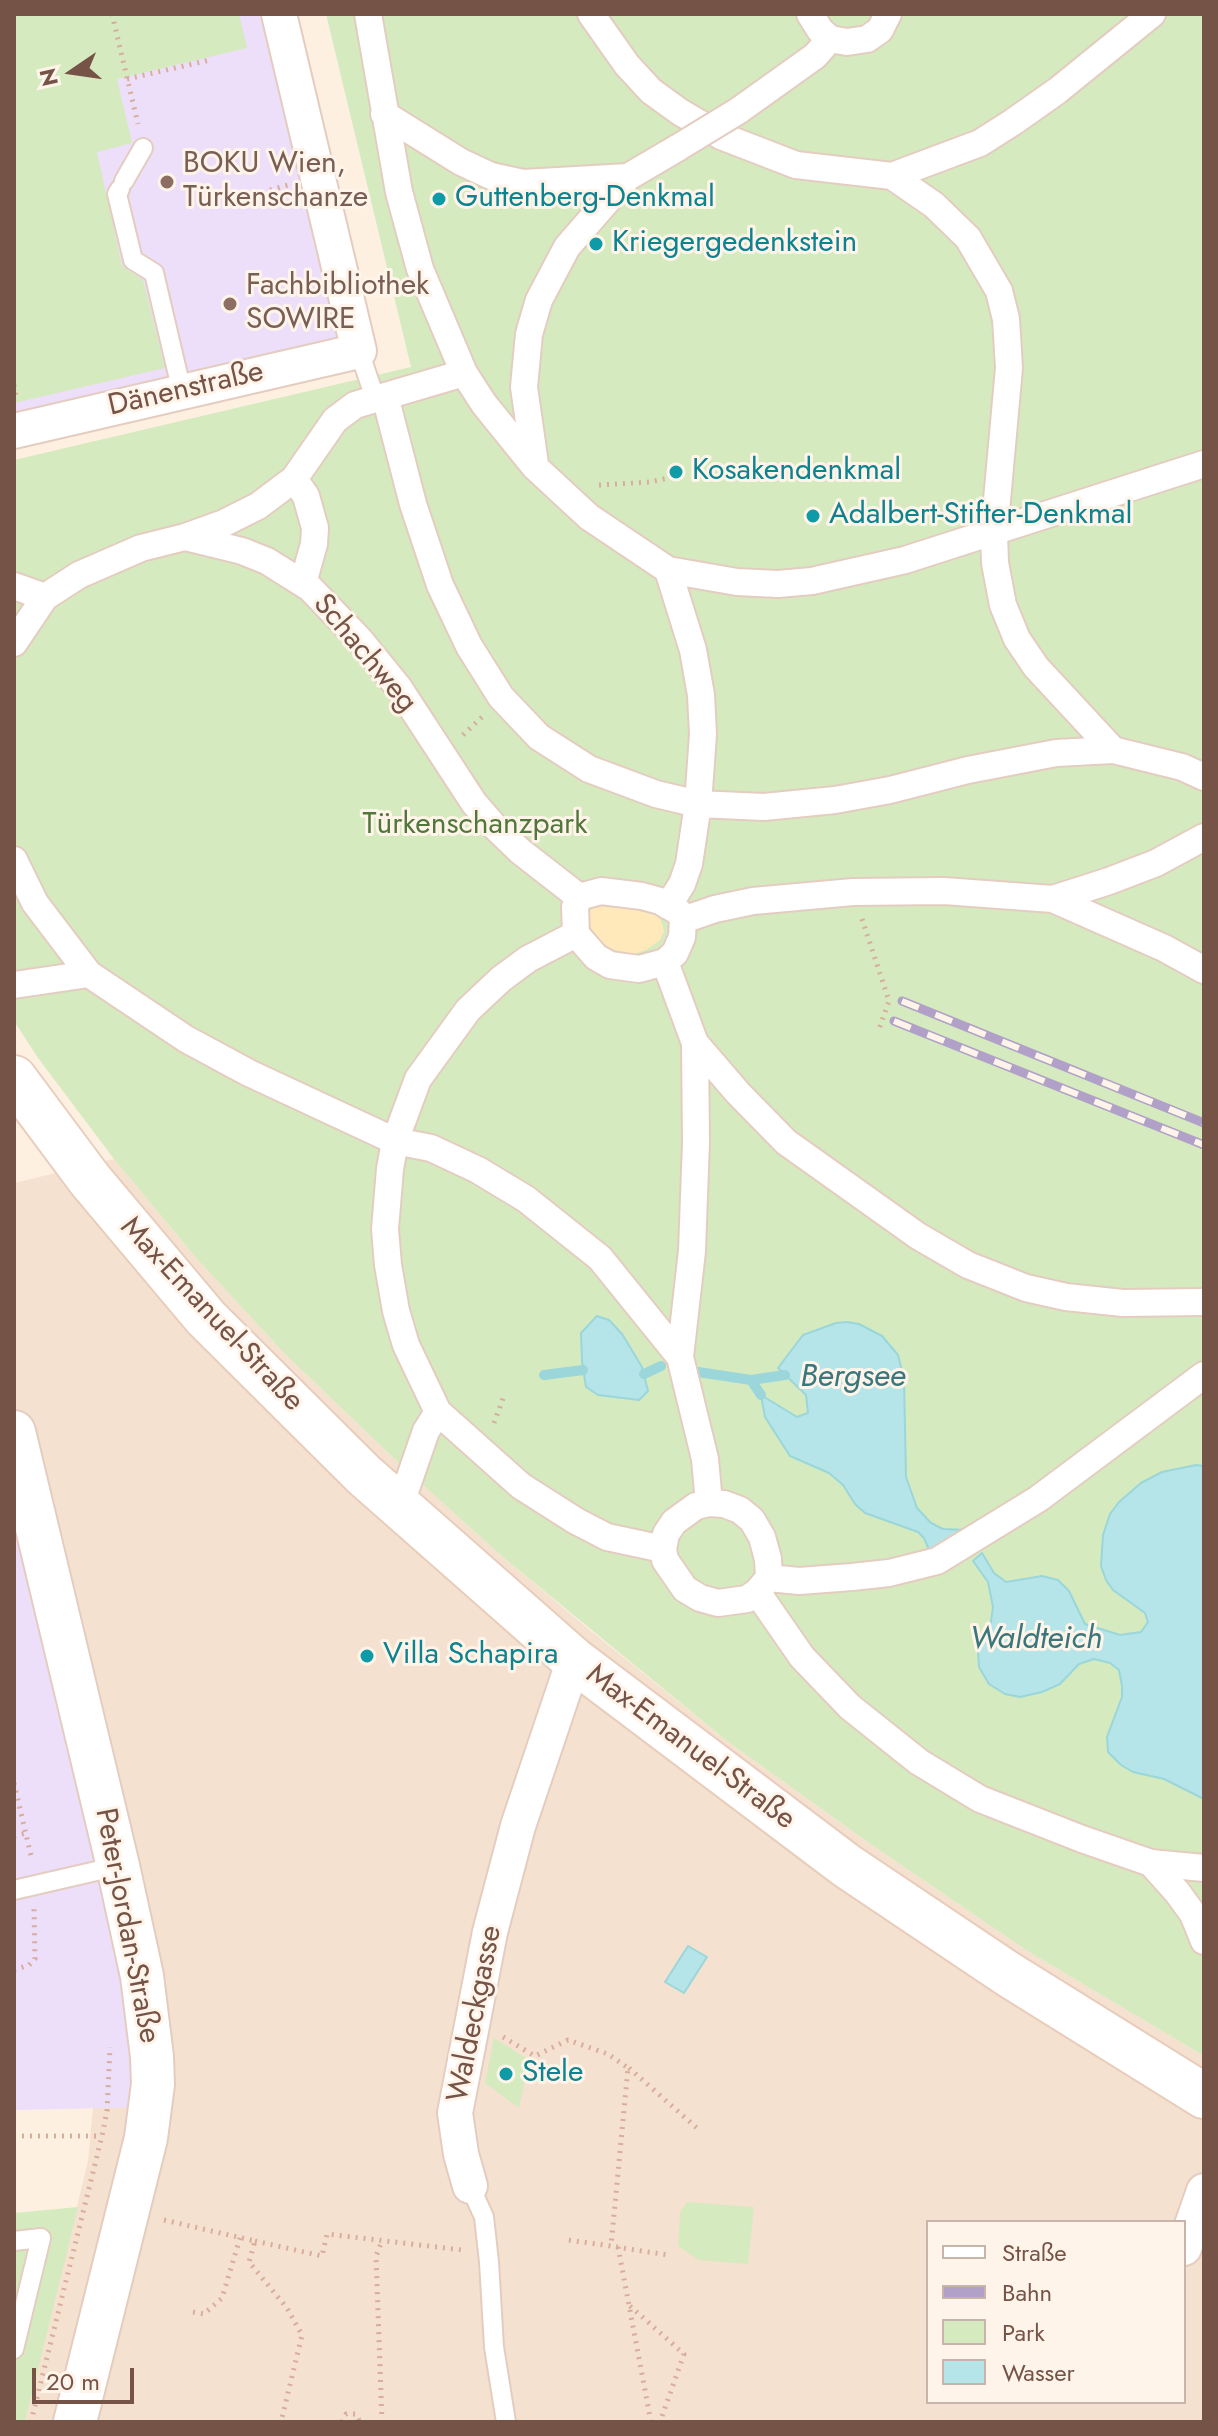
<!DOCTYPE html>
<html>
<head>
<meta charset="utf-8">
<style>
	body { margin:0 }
	#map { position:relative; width:1218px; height:2436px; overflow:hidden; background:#fdf0e1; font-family:Jost,sans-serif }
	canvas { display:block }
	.frame { position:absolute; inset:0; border:16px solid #765347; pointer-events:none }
	.legend { position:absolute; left:926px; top:2220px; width:260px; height:184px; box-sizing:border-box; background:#fff4e9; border:2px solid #c8b4a8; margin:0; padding:10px 14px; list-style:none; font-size:24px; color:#765347 }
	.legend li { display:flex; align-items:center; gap:16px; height:40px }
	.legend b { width:40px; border:2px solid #c8b4a8 }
	.north { position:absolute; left:32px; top:32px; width:80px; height:80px; -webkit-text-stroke:6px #fff4e9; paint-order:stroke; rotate:257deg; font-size:22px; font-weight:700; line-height:32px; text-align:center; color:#765347 }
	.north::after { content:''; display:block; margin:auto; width:28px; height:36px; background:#765347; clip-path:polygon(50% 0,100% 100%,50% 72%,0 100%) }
	.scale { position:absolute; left:32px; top:2368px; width:102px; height:36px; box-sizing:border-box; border:4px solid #765347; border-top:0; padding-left:10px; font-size:24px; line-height:28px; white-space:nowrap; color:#765347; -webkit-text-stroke:6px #fff4e9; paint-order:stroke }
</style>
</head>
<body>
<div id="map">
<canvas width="1218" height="2436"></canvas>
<div class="frame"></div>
<ul class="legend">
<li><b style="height:10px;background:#fff"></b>Straße</li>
<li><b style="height:10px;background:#b1a0c7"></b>Bahn</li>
<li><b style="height:22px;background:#d5ebbf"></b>Park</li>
<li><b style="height:22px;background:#b5e5e8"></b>Wasser</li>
</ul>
<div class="north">N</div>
<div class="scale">20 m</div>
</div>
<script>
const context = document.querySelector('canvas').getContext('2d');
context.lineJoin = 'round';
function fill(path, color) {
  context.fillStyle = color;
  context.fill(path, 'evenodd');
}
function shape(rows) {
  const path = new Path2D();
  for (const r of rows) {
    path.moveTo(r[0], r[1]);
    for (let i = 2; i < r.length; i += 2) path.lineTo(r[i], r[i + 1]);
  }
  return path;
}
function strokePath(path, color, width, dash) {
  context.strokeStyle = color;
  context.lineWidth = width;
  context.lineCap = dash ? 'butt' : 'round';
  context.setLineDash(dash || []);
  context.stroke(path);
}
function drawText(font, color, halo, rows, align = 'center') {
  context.font = font + ' Jost,sans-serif';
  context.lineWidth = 6;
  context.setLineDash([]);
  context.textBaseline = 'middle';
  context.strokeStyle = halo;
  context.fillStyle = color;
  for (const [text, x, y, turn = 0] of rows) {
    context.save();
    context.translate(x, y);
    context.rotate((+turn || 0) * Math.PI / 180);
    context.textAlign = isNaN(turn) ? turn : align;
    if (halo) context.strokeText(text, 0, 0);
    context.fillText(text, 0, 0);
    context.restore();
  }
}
fill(shape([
	[114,1159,197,1259,285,1354,404,1468,504,1558,591,1631,727,1741,869,1843,1026,1950,1204,2056,1204,2422,25,2422,88,2161,101,2024,14,1643,14,1183],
	[928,2222,1184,2222,1184,2402,928,2402]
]), '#f5e1cf');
fill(shape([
	[14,14,279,14,359,351,14,430],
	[14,1428,149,2107,14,2110]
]), '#eddef9');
fill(shape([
	[14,14,239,14,247,48,117,79,132,143,97,152,122,266,143,280,165,368,14,403],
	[326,14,1204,14,1204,2056,1026,1950,869,1843,727,1741,504,1558,404,1468,285,1354,197,1259,114,1159,38,1058,14,1021,14,460,411,367],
	[494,2038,529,2060,519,2108,485,2083],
	[687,2202,754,2207,748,2264,699,2260,678,2246,680,2213],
	[78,2207,25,2422,14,2422,14,2213]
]), '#d5ebbf');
fill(shape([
	[606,902,623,904,628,909,642,909,660,917,664,931,660,940,646,950,634,954,610,949,590,933,585,920,592,908]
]), '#ffe9ba');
const water = shape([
	[597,1316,609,1320,622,1334,642,1367,648,1391,639,1400,598,1395,586,1387,582,1361,581,1333,597,1316],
	[847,1322,859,1324,882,1336,898,1355,904,1379,906,1477,917,1508,931,1523,943,1529,967,1530,930,1552,924,1538,918,1532,865,1513,855,1504,843,1485,829,1473,790,1456,765,1417,761,1395,797,1417,808,1413,806,1395,778,1368,803,1335,836,1323,847,1322],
	[1196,1465,1204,1466,1204,1799,1164,1779,1133,1772,1121,1765,1108,1752,1107,1737,1122,1697,1122,1686,1119,1670,1110,1663,1094,1659,1079,1664,1060,1684,1042,1692,1020,1697,1005,1694,989,1684,979,1667,978,1651,990,1628,993,1607,988,1582,973,1561,982,1553,994,1573,1006,1582,1042,1576,1058,1580,1069,1591,1085,1624,1120,1635,1141,1632,1148,1622,1145,1613,1113,1590,1106,1580,1101,1566,1103,1535,1110,1514,1119,1502,1141,1483,1162,1472,1196,1465],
	[688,1946,707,1957,684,1993,665,1982,688,1946]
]);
fill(water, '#b5e5e8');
strokePath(water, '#9ad6da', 2);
strokePath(shape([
	[698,1372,751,1380,761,1395],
	[644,1374,661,1366],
	[544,1375,583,1370],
	[751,1380,785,1375]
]), '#9ad6da', 10);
const service = shape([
	[124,181,143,148],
	[120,189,117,194,133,260,154,273,182,392],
	[359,351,375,398],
	[14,1890,118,1866],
	[470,2186,484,2217,489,2262,494,2347,506,2422],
	[14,2241,41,2238,14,2349]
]);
const pedestrian = shape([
	[368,14,399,192,420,269,464,373,484,404,535,467,589,517,668,570,737,582,778,584,812,581,905,560,1204,464],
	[591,14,627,65,651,91,680,112,721,136,796,165,892,176,980,143,1013,122,1057,91,1152,14],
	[810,14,820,30,830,39,847,42,867,39,880,30,888,14],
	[738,111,815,56,830,39],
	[384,114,461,162,491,176,523,183,628,177],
	[892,176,934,205,968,238,999,291,1006,319,1009,368,994,533,995,563,1003,605,1017,639,1036,667,1113,750],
	[385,396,413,504,440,585,469,646,501,697,539,737,589,769,656,794,698,804,764,807,835,800,890,790,968,770,1056,753,1113,750,1182,767,1204,777],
	[535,464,524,387,529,334,539,300,567,247,628,177,679,147],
	[294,479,306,496,315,528,314,544,303,583],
	[185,537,224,523,258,506,294,479,335,420,355,405,464,373],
	[668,570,693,650,701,695,703,734,698,804,689,864,682,884,668,906],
	[14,586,45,597],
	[14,643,45,597,79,575,141,548,185,537,242,551,267,561,310,588,360,640,399,688,474,803,494,826,520,851,579,897],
	[14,860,35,903,89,974,186,1039,249,1073,395,1141,431,1148,478,1170,526,1199,600,1258,680,1357,705,1459,709,1503],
	[601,891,642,896,660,901,679,912,683,920,682,937,675,953,665,962,639,969,610,965,596,957,576,934,575,907,579,897,601,891],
	[1053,899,1109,881,1156,863,1204,837],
	[683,920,715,909,753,901,853,892,944,891,1053,899,1164,948,1204,970],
	[576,934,528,959,501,979,468,1010,418,1079,395,1141,390,1169,385,1229,388,1265,396,1311,406,1345,438,1412,521,1486,576,1521,607,1537,663,1549],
	[665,962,695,1043,696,1142,692,1251,680,1357],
	[14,985,89,974],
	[695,1043,738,1093,786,1142,918,1236,968,1265,1026,1288,1066,1297,1123,1303,1204,1302],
	[709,1503,724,1504,740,1510,752,1520,762,1537,768,1559,769,1578,757,1592,747,1599,718,1603,700,1598,685,1589,665,1560,663,1549,666,1534,674,1522,696,1506,709,1503],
	[400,1506,426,1431,438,1412],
	[769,1578,799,1581,852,1577,889,1573,937,1561,1038,1499,1204,1375],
	[757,1592,802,1657,850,1707,919,1762,980,1799,1082,1839,1151,1863,1204,1868],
	[1151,1863,1177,1892,1193,1914,1204,1941]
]);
const minor = shape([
	[14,431,359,351,279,14],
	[470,2186,461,2154,455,2113,490,1932,518,1826,574,1660],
	[1184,2248,1204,2191]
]);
const tertiary = shape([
	[14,1432,118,1866,142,1976,152,2057,153,2084,146,2138,75,2422]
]);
const secondary = shape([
	[14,1078,90,1180,206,1318,364,1475,574,1660,847,1866,1008,1974,1204,2096]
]);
strokePath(service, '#e4cdc0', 22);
strokePath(pedestrian, '#e4cdc0', 30);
strokePath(minor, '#e4cdc0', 38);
strokePath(tertiary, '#e4cdc0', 46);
strokePath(secondary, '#e9cdbc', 48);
strokePath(shape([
	[112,14,138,124],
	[127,79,210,60],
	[270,190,288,185],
	[14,385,16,396],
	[599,485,650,482,677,476],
	[463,735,482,717],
	[862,919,889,1001,878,1032],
	[494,1423,504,1396],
	[14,1783,32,1860],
	[14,1836,26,1833],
	[14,1970,29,1965,35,1959,34,1909],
	[503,2037,535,2056,568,2040,608,2054,628,2068,611,2246,568,2240],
	[629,2068,698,2129],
	[14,2136,102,2136],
	[164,2220,255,2241,249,2262,287,2308,302,2335,281,2422],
	[255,2241,322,2256,327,2234,462,2250],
	[616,2247,668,2255],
	[618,2247,651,2422],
	[630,2306,684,2354,660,2422],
	[193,2312,204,2314,222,2298,240,2238],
	[31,2422,102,2136,107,2111,110,2047],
	[342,2422,346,2414,356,2414,360,2422],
	[382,2422,376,2256,382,2241]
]), '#d9ad9b', 5, [2, 6]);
strokePath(service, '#fff', 18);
strokePath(pedestrian, '#fff', 26);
strokePath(minor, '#fff', 34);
strokePath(tertiary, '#fff', 42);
strokePath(secondary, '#fff', 44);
const rail = shape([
	[902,1001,1204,1123],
	[894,1021,1204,1145]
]);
strokePath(rail, '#b1a0c7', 9);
strokePath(rail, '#fff4e9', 6, [18]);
const pedestrianBridge = shape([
	[679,147,738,111]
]);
strokePath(pedestrianBridge, '#e4cdc0', 30, []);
strokePath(pedestrianBridge, '#fff', 26);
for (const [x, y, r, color] of [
	[167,182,8,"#8d6e63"],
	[439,199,8,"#0f9aa8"],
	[596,244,8,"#0f9aa8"],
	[230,304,8,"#8d6e63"],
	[676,472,8,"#0f9aa8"],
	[813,516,8,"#0f9aa8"],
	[367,1656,8,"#0f9aa8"],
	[506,2074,8,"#0f9aa8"]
]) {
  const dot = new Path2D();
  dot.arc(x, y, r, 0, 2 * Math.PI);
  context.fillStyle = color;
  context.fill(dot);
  strokePath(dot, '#fff4e9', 3);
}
drawText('30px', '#785e54', '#fff4e9', [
	["BOKU Wien,",183,165],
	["Türkenschanze",183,199],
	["Fachbibliothek",246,287],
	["SOWIRE",246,321]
], 'left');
drawText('30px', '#0d838f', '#fff4e9', [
	["Guttenberg-Denkmal",455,199],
	["Kriegergedenkstein",612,244],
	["Kosakendenkmal",692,472],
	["Adalbert-Stifter-Denkmal",829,516],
	["Villa Schapira",383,1656],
	["Stele",522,2074]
], 'left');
drawText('30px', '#765347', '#fff4e9', [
	["Dänenstraße",186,390,-13],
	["Schachweg",364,654,50],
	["Max-Emanuel-Straße",211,1315,47],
	["Max-Emanuel-Straße",690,1748,37],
	["Peter-Jordan-Straße",126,1926,79],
	["Waldeckgasse",476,2014,-79]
]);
drawText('30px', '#52773c', '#fff4e9', [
	["Türkenschanzpark",475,826]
]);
drawText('italic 32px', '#3a777c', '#fff4e9', [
	["Bergsee",853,1378],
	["Waldteich",1036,1640]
]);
</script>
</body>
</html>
